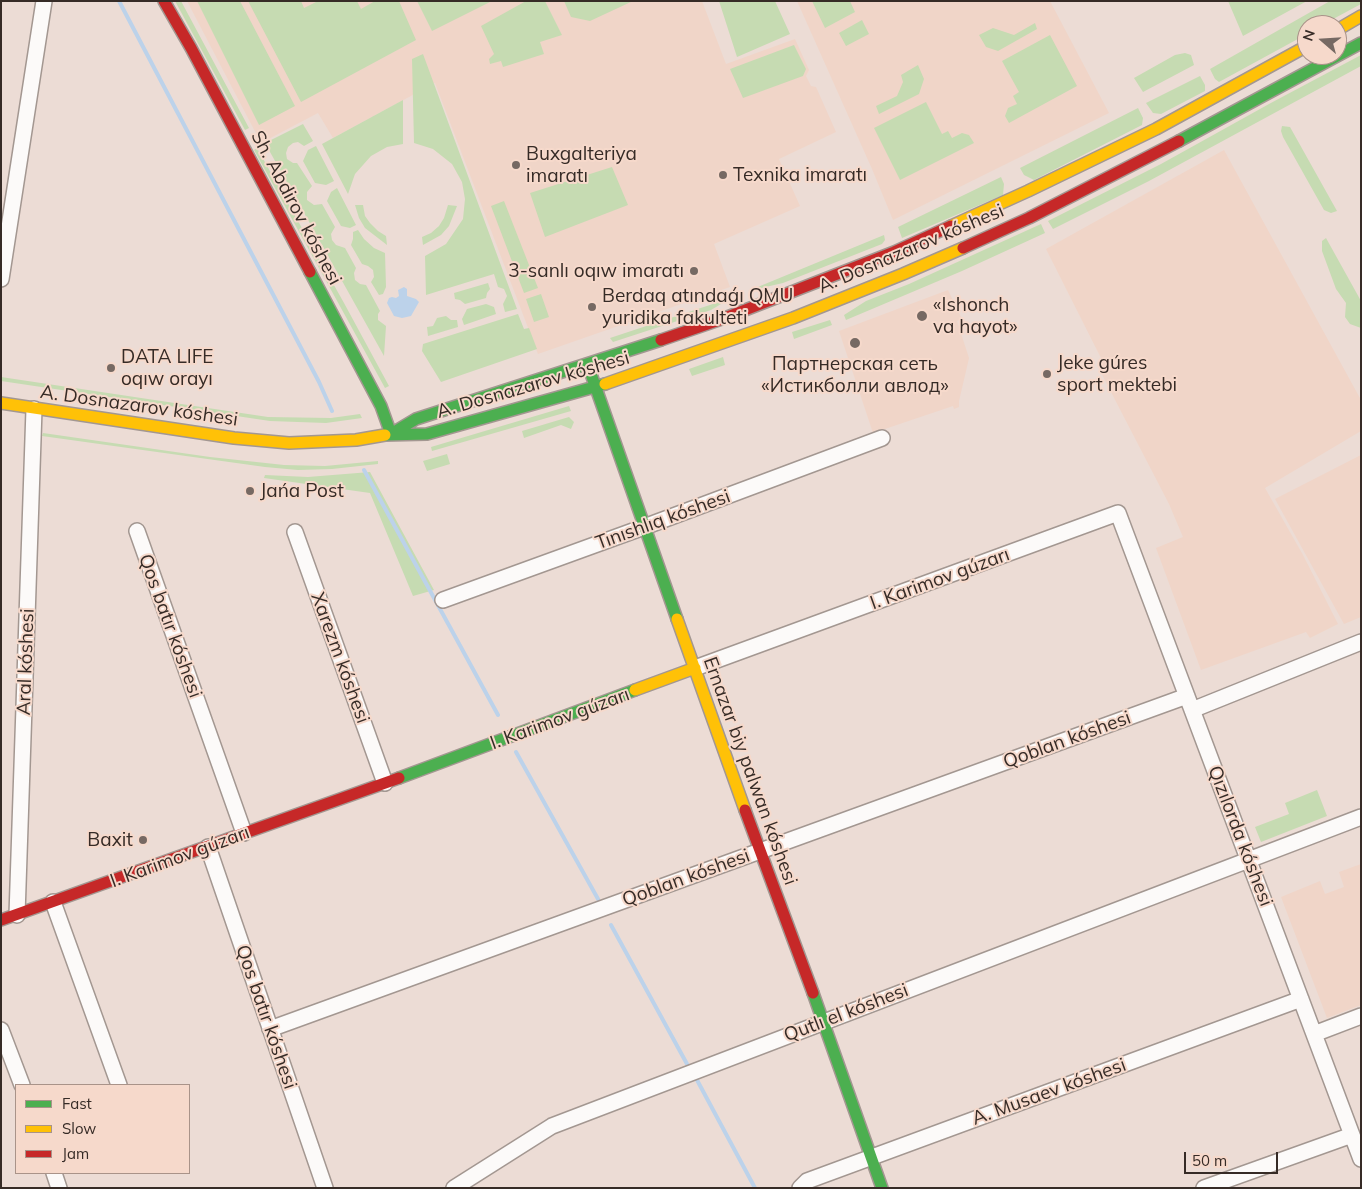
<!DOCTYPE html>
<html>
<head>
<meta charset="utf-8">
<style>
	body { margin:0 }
	#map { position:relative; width:1362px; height:1189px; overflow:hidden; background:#ecdcd5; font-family:Mulish,sans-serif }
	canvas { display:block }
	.frame { position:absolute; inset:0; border:2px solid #362b26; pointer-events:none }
	.legend { position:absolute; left:15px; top:1084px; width:175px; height:90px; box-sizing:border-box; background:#f6d9cb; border:1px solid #a99389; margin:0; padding:6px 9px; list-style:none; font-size:15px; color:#362b26 }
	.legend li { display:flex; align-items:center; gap:10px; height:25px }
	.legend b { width:25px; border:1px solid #a99389 }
	.north { position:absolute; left:1297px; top:15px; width:50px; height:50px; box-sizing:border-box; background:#f6d9cb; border:1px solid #a99389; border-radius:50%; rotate:289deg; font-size:14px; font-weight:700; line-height:20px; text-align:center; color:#362b26 }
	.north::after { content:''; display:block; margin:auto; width:18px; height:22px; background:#766963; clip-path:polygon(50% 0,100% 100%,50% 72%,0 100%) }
	.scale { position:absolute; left:1184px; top:1152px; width:94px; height:22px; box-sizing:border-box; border:2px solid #362b26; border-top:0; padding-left:6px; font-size:15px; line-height:18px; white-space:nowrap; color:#362b26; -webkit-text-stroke:4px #f6d9cb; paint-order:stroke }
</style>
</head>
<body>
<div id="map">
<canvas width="1362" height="1189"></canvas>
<div class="frame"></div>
<ul class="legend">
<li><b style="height:6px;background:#4caf50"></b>Fast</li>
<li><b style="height:6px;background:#ffc107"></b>Slow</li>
<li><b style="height:6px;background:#c62828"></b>Jam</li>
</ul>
<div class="north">N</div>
<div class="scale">50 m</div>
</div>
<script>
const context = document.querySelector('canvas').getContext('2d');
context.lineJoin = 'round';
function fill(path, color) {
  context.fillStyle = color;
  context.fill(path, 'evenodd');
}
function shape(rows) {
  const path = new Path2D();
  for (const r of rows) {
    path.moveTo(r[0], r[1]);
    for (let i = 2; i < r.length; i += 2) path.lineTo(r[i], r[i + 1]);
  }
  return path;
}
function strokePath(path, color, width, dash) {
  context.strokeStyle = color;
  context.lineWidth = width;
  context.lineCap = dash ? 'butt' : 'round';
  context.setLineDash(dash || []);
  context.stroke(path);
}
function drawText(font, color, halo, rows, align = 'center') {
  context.font = font + ' Mulish,sans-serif';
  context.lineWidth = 4;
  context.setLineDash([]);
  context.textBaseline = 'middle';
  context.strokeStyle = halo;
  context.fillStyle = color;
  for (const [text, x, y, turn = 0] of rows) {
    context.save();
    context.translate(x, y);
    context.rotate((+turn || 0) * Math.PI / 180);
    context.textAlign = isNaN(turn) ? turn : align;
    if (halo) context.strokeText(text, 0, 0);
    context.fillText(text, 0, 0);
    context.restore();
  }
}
fill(shape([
	[187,1,702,1,726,64,795,39,809,70,806,76,811,86,816,87,836,132,779,159,800,206,714,244,730,287,538,354,435,83,333,138,318,113,261,143],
	[797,1,1050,1,1109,113,893,220,872,169],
	[1224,150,1361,400,1361,431,1265,488,1303,555,1338,624,1310,638,1306,632,1201,670,1156,548,1183,537,1169,504,1097,365,1103,362,1046,249],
	[948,290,962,319,957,321,969,358,959,401,959,407,954,409,953,406,873,433,839,331],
	[1361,455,1361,617,1344,624,1275,499],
	[1361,864,1361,1005,1327,1018,1281,897,1320,881,1325,894,1344,887,1339,872]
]), '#f0d5c8');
fill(shape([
	[175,1,181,1,249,128,245,130],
	[197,1,240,1,295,106,259,125],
	[248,1,301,1,304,8,318,1,357,1,361,9,375,1,399,1,416,40,301,102],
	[417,1,492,1,432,31],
	[526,1,545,1,562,35,540,42,544,54,503,67,501,61,490,64,489,59,494,54,481,26],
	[564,1,633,1,590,21,571,17],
	[719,1,775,1,790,34,737,57],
	[812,1,850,1,855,12,825,28],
	[1228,1,1307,1,1243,36],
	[1330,1,1361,1,1361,4,1322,25,1307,25,1307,34,1219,82,1215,79,1210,69],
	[862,20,869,34,846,46,839,33],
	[1035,23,1037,29,998,51,986,47,979,35,993,28,1014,35],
	[1050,35,1077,86,1009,123,1005,116,1008,108,1017,104,1013,96,1019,92,1002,61],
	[794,45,806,69,803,76,743,98,730,69],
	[1185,53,1191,55,1194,65,1143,92,1134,78,1175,55],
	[423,54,517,309,505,312,503,304,507,296,504,289,498,287,494,274,426,295,425,256,446,244,463,219,465,199,462,182,452,164,433,149,414,143,412,59],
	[1361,55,1361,66,1149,181,1053,229,1048,221,1161,164,1269,104],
	[918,65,924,79,919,94,879,114,876,106,897,96,903,82,901,75],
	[1200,76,1205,85,1205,91,1161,114,1153,113,1146,103],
	[403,100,403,144,387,147,371,156,355,174,348,194,322,144],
	[926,102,942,134,948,131,952,138,962,133,969,135,974,143,900,180,874,128],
	[1138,108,1143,118,1142,125,1034,180,1024,175,1020,168],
	[303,124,313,141,304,146,298,142,293,143,288,147,286,153,287,159,293,163,297,163,312,186,307,192,307,200,314,205,322,204,335,227,331,234,332,240,336,245,345,248,356,268,354,273,355,280,360,284,366,285,380,311,378,314,378,320,386,326,384,356,265,143],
	[1282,126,1290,127,1337,211,1331,213,1324,210,1283,137,1281,131],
	[316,146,334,181,326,185,315,183,303,161,308,150],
	[257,148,344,303,389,386,385,388,254,150],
	[612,167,628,205,545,237,530,193],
	[1001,177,1004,184,1003,195,902,238,898,227],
	[337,188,356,225,350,228,341,226,327,201,331,192],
	[504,201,538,288,524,293,491,206],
	[355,205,363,205,365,216,370,223,378,231,386,236,387,245,365,228,359,218],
	[448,205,457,206,449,226,441,235,423,245,422,237,431,233,439,226,444,218],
	[1041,224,1045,233,962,271,846,320,844,315,866,301,909,284],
	[358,230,364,239,374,248,385,253,386,287,383,294,379,295,371,282,374,277,373,270,368,266,362,264,351,245,353,239,353,232],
	[884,235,885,240,882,244,783,283,748,291],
	[1326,238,1361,301,1361,328,1350,324,1345,317,1346,303,1336,289,1322,251,1322,241],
	[488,283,490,289,487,293,486,298,465,304,460,300,455,299,454,293],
	[541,294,549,317,534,322,526,299],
	[731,298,711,310,613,342,610,338],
	[486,304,494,307,496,314,464,325,462,319,467,309],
	[518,314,524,329,529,328,537,349,441,382,422,351,423,344],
	[446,316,451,320,457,320,458,327,428,336,427,327,433,326,437,318],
	[830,320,832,325,794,339,792,332],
	[723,357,725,365,692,376,689,369],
	[1,377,268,417,331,418,360,414,362,418,326,423,270,421,1,381],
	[569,406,571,411,432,451,431,447],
	[569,417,574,422,571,429,561,425,524,438,522,431],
	[43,433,210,457,284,465,325,466,378,461,378,464,332,469,298,470,265,467,42,436],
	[447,454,450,464,427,471,423,461],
	[370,472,434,590,413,596,370,493,264,478,265,475,308,477],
	[1317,790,1327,816,1261,842,1255,827,1289,814,1285,803]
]), '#c6dbb2');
fill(shape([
	[404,287,407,289,407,296,416,299,419,302,411,316,402,318,394,316,387,303,389,298,392,297,396,298,399,296,398,290]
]), '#bcd2ea');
strokePath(shape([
	[119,1,319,382,332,411],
	[364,470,498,715],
	[516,752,598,899],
	[611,925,687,1064],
	[697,1080,755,1188]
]), '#bcd2ea', 4);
const street = shape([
	[1,279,44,1],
	[137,531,244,833],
	[295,532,385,783],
	[443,600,644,527,882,438],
	[695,668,1118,513,1361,1159],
	[1192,710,1361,642],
	[208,847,325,1188],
	[53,902,119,1085],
	[17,915,34,409],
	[270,1029,1187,696],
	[1,1030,22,1085],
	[1314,1034,1361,1016],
	[54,1173,59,1188],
	[454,1188,552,1126,1361,817],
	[800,1188,807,1181,1301,999],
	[1204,1188,1352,1135]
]);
const fast = shape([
	[1179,141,1361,43],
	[310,272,381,406,391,434],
	[591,374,677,619],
	[391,434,416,419,661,340],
	[385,435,427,434,605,384],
	[399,778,635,690],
	[813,993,882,1188]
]);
const slow = shape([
	[1337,30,1361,16],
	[951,226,1028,191,1156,129,1307,46],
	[605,384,793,318,903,274,963,248],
	[1,403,234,438,289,443,356,440,385,435],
	[677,619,745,810],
	[635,690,695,668]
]);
const jam = shape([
	[164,1,191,48,310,272],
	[963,248,1029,218,1179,141],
	[661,340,722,319,894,252,951,226],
	[745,810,813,993],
	[1,920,399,778]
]);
strokePath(street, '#a39791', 18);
strokePath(fast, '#a39791', 14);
strokePath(slow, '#a39791', 14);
strokePath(jam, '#a39791', 14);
strokePath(street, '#fcfaf9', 15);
strokePath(fast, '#4caf50', 11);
strokePath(slow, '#ffc107', 11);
strokePath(jam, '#c62828', 11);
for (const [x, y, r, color] of [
	[516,165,5,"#766963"],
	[723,175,5,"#766963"],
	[694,271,5,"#766963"],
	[592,307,5,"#766963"],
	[922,316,6,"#766963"],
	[855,343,6,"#766963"],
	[111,368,5,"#766963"],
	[1047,374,5,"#766963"],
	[250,491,5,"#766963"],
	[143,840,5,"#766963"]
]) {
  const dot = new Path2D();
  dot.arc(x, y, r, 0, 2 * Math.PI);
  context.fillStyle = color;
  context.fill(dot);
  strokePath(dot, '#f6d9cb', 2);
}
drawText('19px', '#362b26', '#f6d9cb', [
	["Buxgalteriya",526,154],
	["imaratı",526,176],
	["Texnika imaratı",733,175],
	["3-sanlı oqıw imaratı",684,271,"right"],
	["Berdaq atındaǵı QMU",602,296],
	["yuridika fakulteti",602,318],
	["«Ishonch",933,305],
	["va hayot»",933,327],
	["DATA LIFE",121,357],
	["oqıw orayı",121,379],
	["Jeke gúres",1057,363],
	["sport mektebi",1057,385],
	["Партнерская сеть",855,364,"center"],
	["«Истикболли авлод»",855,386,"center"],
	["Jańa Post",260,491],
	["Baxit",133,840,"right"]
], 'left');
drawText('19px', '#362b26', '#f6d9cb', [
	["Sh. Abdirov kóshesi",296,208,62],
	["A. Dosnazarov kóshesi",911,249,-23],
	["A. Dosnazarov kóshesi",533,385,-16],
	["A. Dosnazarov kóshesi",139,406,8],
	["Tınıshlıq kóshesi",663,520,-20],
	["I. Karimov gúzarı",940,579,-20],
	["Qos batır kóshesi",170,626,70],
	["Xarezm kóshesi",340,658,70],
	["Aral kóshesi",26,662,-88],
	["I. Karimov gúzarı",560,719,-20],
	["Qoblan kóshesi",1067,740,-20],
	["Ernazar biy palwan kóshesi",750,771,70],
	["Qızılorda kóshesi",1240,836,69],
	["I. Karimov gúzarı",180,857,-20],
	["Qoblan kóshesi",686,878,-20],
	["Qutlı el kóshesi",846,1013,-21],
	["Qos batır kóshesi",266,1017,71],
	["A. Musaev kóshesi",1049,1092,-20]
]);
</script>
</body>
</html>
